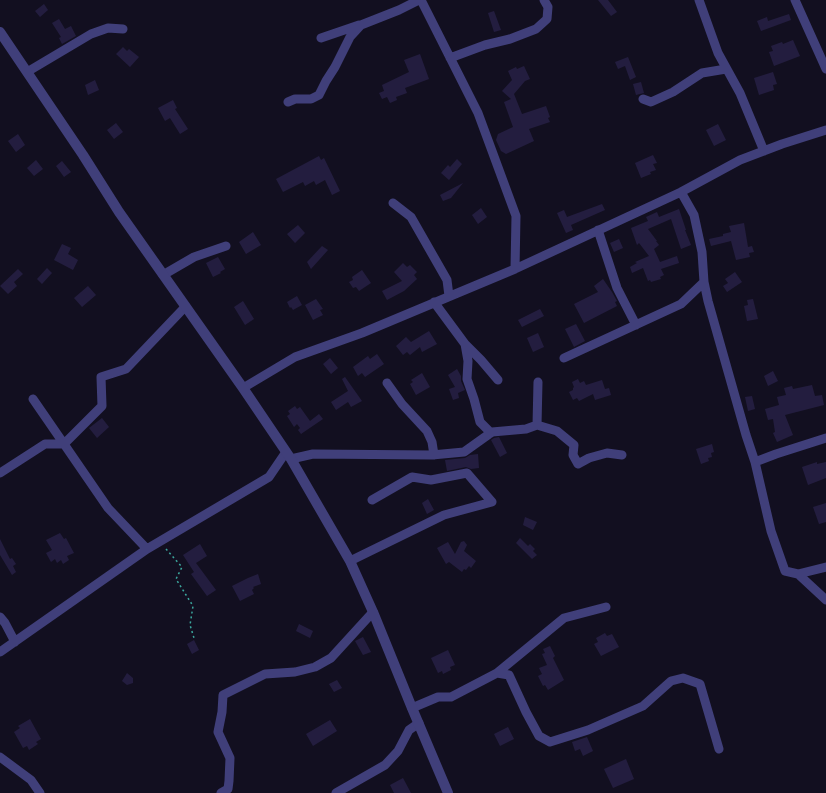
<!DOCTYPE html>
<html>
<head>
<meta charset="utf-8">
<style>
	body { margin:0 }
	canvas { display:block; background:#120f20 }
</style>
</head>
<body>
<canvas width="826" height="793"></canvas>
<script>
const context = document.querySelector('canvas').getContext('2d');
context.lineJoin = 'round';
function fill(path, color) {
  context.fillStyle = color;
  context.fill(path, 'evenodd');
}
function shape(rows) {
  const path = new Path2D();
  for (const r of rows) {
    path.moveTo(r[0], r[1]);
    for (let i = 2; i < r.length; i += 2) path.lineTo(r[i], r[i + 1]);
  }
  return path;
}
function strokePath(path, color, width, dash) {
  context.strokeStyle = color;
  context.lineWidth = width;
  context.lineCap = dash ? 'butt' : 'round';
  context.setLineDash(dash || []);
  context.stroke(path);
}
fill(shape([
	[598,0,608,0,617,12,611,16],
	[44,4,48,10,40,17,35,11],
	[494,11,501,30,494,32,488,13],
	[789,14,791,20,761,31,757,21,767,17,768,21],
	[59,19,65,29,71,26,76,36,62,44,59,38,61,37,52,23],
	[793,40,800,56,774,66,769,52,773,51,771,46,782,42,783,44],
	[123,47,127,51,129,49,139,57,130,67,116,54],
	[420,54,429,79,405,88,407,93,396,97,397,100,390,103,387,97,382,99,379,93,384,91,382,85,409,72,404,60],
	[628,57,636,77,630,80,625,66,618,69,615,62],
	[524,66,530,79,525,81,514,94,522,114,546,106,550,117,548,118,550,122,529,129,534,141,506,154,501,151,496,140,498,134,513,127,504,102,511,99,502,91,512,80,508,71,516,67,517,69],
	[773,72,777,84,773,85,774,90,759,95,754,78],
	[95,80,99,90,88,95,85,85],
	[641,82,644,93,636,95,633,84],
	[173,100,177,108,175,109,188,129,180,134,170,118,165,121,158,108],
	[116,123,123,132,114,139,107,130],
	[718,124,726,140,714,146,706,130],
	[18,134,25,145,16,152,8,141],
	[653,155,657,163,653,164,656,170,650,172,651,174,641,178,635,163],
	[319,156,321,160,324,158,340,191,332,195,325,180,316,185,314,181,305,186,303,182,283,192,276,179],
	[457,159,462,164,449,180,441,173,448,165,450,167],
	[36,160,43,169,34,176,27,168],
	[62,161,71,172,64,177,56,166],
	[463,183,451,198,443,201,440,195],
	[602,204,605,210,571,225,573,230,566,233,557,213,564,210,567,217],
	[481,208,487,217,478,224,472,215],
	[679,209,686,230,685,230,691,245,681,249,671,219,648,229,657,241,656,241,659,245,654,249,660,262,677,256,679,263,661,269,664,275,660,277,661,279,651,282,650,280,648,281,643,268,632,273,630,267,637,263,635,262,649,256,639,243,637,245,631,228,648,221,646,217,657,212,659,217],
	[744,223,748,247,752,246,754,252,749,253,750,257,736,260,731,241,711,246,709,239,723,236,723,234,731,232,729,226],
	[298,225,305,233,295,243,287,234],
	[253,232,261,245,246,254,239,242],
	[619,239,623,248,614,252,610,243],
	[62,244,71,248,68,254,78,260,73,270,54,260],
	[322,246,328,250,311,269,307,262],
	[218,257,225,269,220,272,221,273,213,277,206,263],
	[403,263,407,267,410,265,417,272,414,275,417,279,404,291,387,300,382,291,402,281,394,272],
	[47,268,52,273,42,284,37,279],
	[18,269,23,274,14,282,17,286,8,294,0,286],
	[362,270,371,283,359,291,356,287,353,288,349,282,353,280,352,277],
	[735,272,742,282,727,292,723,286,728,283,725,279],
	[603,279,612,292,617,301,615,302,617,306,584,323,574,304,598,292,594,286],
	[88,286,96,295,82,307,74,298],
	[297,296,302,305,293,310,291,307,290,308,287,302],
	[316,299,323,309,320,310,323,315,313,320,305,305],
	[753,299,758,319,747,321,744,306,748,305,747,300],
	[243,301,254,319,245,325,234,307],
	[540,309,544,316,522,327,518,320],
	[576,324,585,341,574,347,565,329],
	[429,331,437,344,422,352,420,347,410,355,407,352,403,355,396,346,406,337,411,342],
	[538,333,544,347,533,352,527,338],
	[377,354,384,364,365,377,362,373,358,376,353,367,368,356,370,359],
	[330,358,338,368,331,374,323,364],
	[457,369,461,376,461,381,465,390,458,393,459,398,453,400,449,389,455,387,448,375],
	[773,371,778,381,768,386,764,376],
	[422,373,430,387,416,395,410,384,413,382,411,380],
	[345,377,362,401,351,407,348,402,336,410,331,402,348,391,342,379],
	[578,379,580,383,584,381,586,385,602,380,605,389,609,388,611,395,595,400,593,394,579,401,577,398,573,400,569,392,573,390,573,388,574,387,572,382],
	[812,385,815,396,822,395,824,405,785,415,793,435,777,442,773,433,775,432,773,419,768,420,765,409,779,405,777,397,786,395,784,388,792,386,793,389],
	[752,396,755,409,748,411,745,397],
	[295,406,297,409,300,407,310,421,319,414,323,419,301,434,298,430,300,428,297,424,294,427,287,416,290,414,288,411],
	[102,418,109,427,97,438,89,428],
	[499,437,507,453,500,457,491,440,494,438],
	[712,444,714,452,711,453,712,457,708,458,709,461,701,464,696,449],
	[478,454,479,468,471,469,466,467,447,471,445,460,465,458,470,455],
	[817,462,817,464,826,462,826,478,808,485,802,467],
	[428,499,434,510,427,514,422,503],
	[826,503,826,522,819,524,813,507],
	[525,517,537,522,533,530,523,525],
	[60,533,64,539,66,538,74,553,67,556,69,560,63,564,61,560,57,563,55,559,51,562,46,553,52,550,46,540],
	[520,538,528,546,530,544,535,549,533,551,537,555,532,559,516,543],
	[0,539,10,559,12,558,16,564,13,566,16,572,12,575,0,555],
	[464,541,467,545,464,551,476,561,471,568,469,566,466,570,464,569,462,572,449,562,446,564,437,548,448,542,455,554,461,542],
	[200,544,207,556,196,563,216,590,207,596,191,574,194,572,183,555],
	[258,574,261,584,253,587,254,588,252,590,254,594,240,601,232,586,248,578],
	[299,624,313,631,310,638,296,631],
	[605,633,607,636,612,634,619,647,601,656,594,644,598,642,596,638],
	[363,637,371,652,363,655,355,641],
	[194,640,199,650,192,654,187,644],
	[550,646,555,656,553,658,564,680,548,690,545,685,543,686,538,676,542,674,539,668,547,665,542,654,545,653,543,649],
	[448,650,455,665,450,667,451,670,443,674,442,671,438,673,431,658],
	[127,673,133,678,133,683,127,685,122,681],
	[337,680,342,688,334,692,329,684],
	[30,719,41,739,36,742,38,744,29,750,27,746,23,748,14,732,20,728,18,726],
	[330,720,337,731,313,746,306,734],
	[508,727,514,739,500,746,494,734],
	[587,737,593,751,583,756,580,749,575,751,572,742],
	[626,759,634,779,613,788,604,769],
	[403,778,411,793,394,793,390,785]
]), '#231d3f');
strokePath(shape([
	[166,549,182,567,176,579,193,606,190,625,194,638]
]), '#3ba79d', 1.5, [2, 3]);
strokePath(shape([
	[421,0,478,113,516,216,515,269],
	[699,0,718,53,740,93,764,151],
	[795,0,826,69],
	[321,38,359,25],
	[450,58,485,45,510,39,536,29,547,19,548,7,544,0],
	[27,72,91,34,108,28,123,29],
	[643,99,651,102,673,92,702,73,726,69],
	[288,102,295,99,311,99,319,95,326,81,335,67,350,37,361,25,399,10,419,0],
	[681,192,694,215,702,252,704,282,708,301,746,435,755,462,771,531,785,571,798,574,826,567],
	[393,203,411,217,447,280,449,296],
	[598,230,617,288,636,325],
	[163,275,194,257,226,246],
	[434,302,465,344,481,360,498,380],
	[465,344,468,361,467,379,474,399,480,422,491,433],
	[564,358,681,304,704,282],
	[387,383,402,404,427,431,432,442,434,455],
	[243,388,295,357,362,333,515,269,681,192,740,160,782,144,826,130],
	[33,399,64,444,102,406,101,377,126,369,185,307],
	[537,425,557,431,574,445,573,455,578,464,589,458,607,453,622,455],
	[291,459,313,454,432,455,464,452,492,432,526,429,537,425,538,382],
	[755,462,776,454,826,438],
	[0,473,45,444,64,444,108,508,147,549],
	[350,561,444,515,492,502,467,473,431,480,412,477,372,500],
	[798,574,826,600],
	[0,617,5,623,15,642],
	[0,652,147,549,269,477,286,452],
	[497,673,564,618,606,607],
	[412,708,438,697,451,697,497,673,509,675,526,712,539,736,550,742,588,730,643,706,671,681,683,678,700,684,719,749],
	[0,757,31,780,40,793],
	[221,793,228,789,229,781,230,758,218,732,222,712,223,695,265,674,295,672,315,667,331,658,373,612],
	[336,793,385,765,398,751,409,730,419,723]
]), '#403f7a', 9);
strokePath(shape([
	[0,32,83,155,119,212,243,388,291,459,350,561,373,612,412,708,448,793]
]), '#403f7a', 10);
</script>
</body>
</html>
